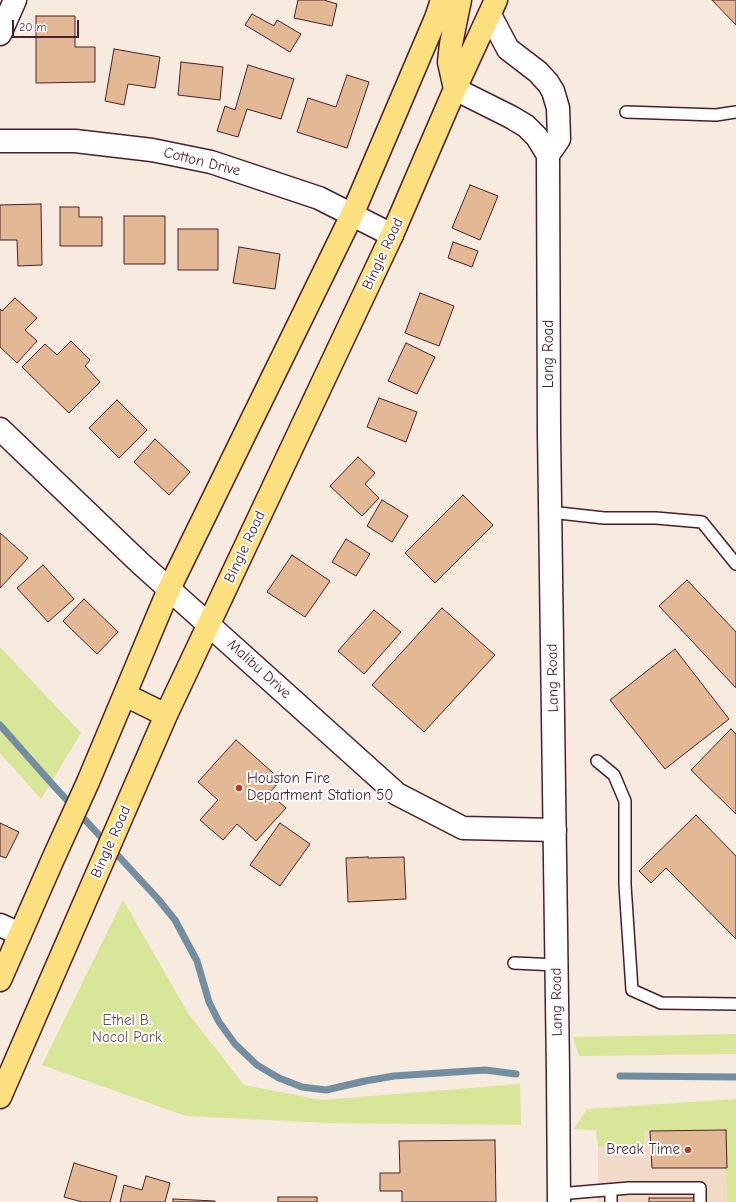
<!DOCTYPE html>
<html>
<head>
<meta charset="utf-8">
<style>
	body { margin:0 }
	#map { position:relative; width:736px; height:1202px; overflow:hidden; background:#f7eadf; font-family:"Comic Neue",sans-serif }
	canvas { display:block }
	.scale { position:absolute; left:12px; top:20px; width:67px; height:18px; box-sizing:border-box; border:2px solid #4a1f2b; border-top:0; padding-left:5px; font-size:12px; line-height:14px; white-space:nowrap; color:#4a1f2b; -webkit-text-stroke:3px #fff; paint-order:stroke }
</style>
</head>
<body>
<div id="map">
<canvas width="736" height="1202"></canvas>
<div class="scale">20 m</div>
</div>
<script>
const context = document.querySelector('canvas').getContext('2d');
context.lineJoin = 'round';
function fill(path, color) {
  context.fillStyle = color;
  context.fill(path, 'evenodd');
}
function shape(rows) {
  const path = new Path2D();
  for (const r of rows) {
    path.moveTo(r[0], r[1]);
    for (let i = 2; i < r.length; i += 2) path.lineTo(r[i], r[i + 1]);
  }
  return path;
}
function strokePath(path, color, width, dash) {
  context.strokeStyle = color;
  context.lineWidth = width;
  context.lineCap = dash ? 'butt' : 'round';
  context.setLineDash(dash || []);
  context.stroke(path);
}
function drawText(font, color, halo, rows, align = 'center') {
  context.font = font + ' "Comic Neue",sans-serif';
  context.lineWidth = 4;
  context.setLineDash([]);
  context.textBaseline = 'middle';
  context.strokeStyle = halo;
  context.fillStyle = color;
  for (const [text, x, y, turn = 0] of rows) {
    context.save();
    context.translate(x, y);
    context.rotate((+turn || 0) * Math.PI / 180);
    context.textAlign = isNaN(turn) ? turn : align;
    if (halo) context.strokeText(text, 0, 0);
    context.fillText(text, 0, 0);
    context.restore();
  }
}
fill(shape([
	[645,1130,650,1131,726,1130,727,1202,598,1202,598,1147,644,1146]
]), '#f1dbc8');
fill(shape([
	[0,647,81,733,41,799,0,753],
	[123,900,188,1013,244,1085,322,1100,520,1084,521,1125,329,1123,186,1116,42,1065],
	[736,1034,736,1054,579,1056,573,1037],
	[736,1099,736,1202,727,1202,725,1130,650,1131,645,1130,644,1146,598,1147,596,1130,574,1129,587,1109]
]), '#d8e699');
strokePath(shape([
	[0,725,53,785,158,899,175,920,197,961,209,1002,219,1022,235,1044,257,1065,279,1078,302,1087,326,1090,365,1081,394,1076,485,1070,516,1074],
	[620,1076,736,1077]
]), '#738ea0', 7);
const building = shape([
	[298,0,324,0,337,4,332,26,294,18,298,0],
	[712,0,736,0,736,25,712,0],
	[252,14,274,26,277,20,301,34,290,52,245,25,252,14],
	[36,16,75,16,75,47,95,47,95,82,36,83,36,16],
	[114,49,160,57,155,88,128,84,124,105,105,101,114,49],
	[181,62,223,67,220,100,178,95,181,62],
	[248,65,294,79,281,119,247,109,238,137,217,131,225,106,235,110,248,65],
	[347,75,369,82,347,148,297,132,308,98,336,107,347,75],
	[470,185,498,196,480,240,452,228,470,185],
	[41,204,42,265,18,266,17,240,0,240,0,205,41,204],
	[60,207,79,207,79,217,102,217,102,246,60,246,60,207],
	[124,216,165,216,165,264,124,264,124,216],
	[178,229,218,229,218,270,178,270,178,229],
	[453,242,478,251,472,267,448,258,453,242],
	[239,247,280,254,275,289,233,283,239,247],
	[420,293,454,306,439,346,405,333,420,293],
	[15,298,37,318,25,330,37,341,17,363,0,347,0,309,2,311,15,298],
	[71,341,90,360,85,366,100,382,69,413,22,367,45,344,57,355,71,341],
	[406,343,435,357,417,394,388,381,406,343],
	[379,398,417,412,406,442,367,427,379,398],
	[117,400,147,430,119,458,89,428,117,400],
	[155,439,190,472,169,495,134,462,155,439],
	[358,457,375,473,365,484,379,498,362,516,330,486,358,457],
	[463,495,493,525,435,583,405,553,463,495],
	[382,500,408,516,392,542,367,526,382,500],
	[0,533,28,558,0,588,0,533],
	[346,539,370,554,356,576,332,562,346,539],
	[292,555,330,581,305,617,267,592,292,555],
	[43,565,74,599,48,622,17,588,43,565],
	[687,580,736,632,736,688,659,606,687,580],
	[84,599,118,632,97,654,63,621,84,599],
	[442,608,495,655,424,732,372,685,442,608],
	[374,610,401,632,364,674,338,651,374,610],
	[675,649,729,719,665,769,610,700,675,649],
	[731,729,736,734,736,814,691,770,731,729],
	[236,740,281,780,269,793,286,808,256,841,237,824,223,840,200,820,218,800,198,782,236,740],
	[696,815,736,856,736,939,666,868,651,883,639,871,696,815],
	[0,823,19,832,6,858,0,856,0,823],
	[280,823,310,844,280,886,250,865,280,823],
	[368,857,368,858,404,857,406,899,348,902,346,858,368,857],
	[726,1130,727,1168,652,1168,650,1131,726,1130],
	[495,1140,496,1202,402,1202,402,1191,380,1191,380,1173,400,1173,399,1141,495,1140],
	[74,1163,117,1176,110,1202,82,1202,64,1197,74,1163],
	[146,1176,170,1183,165,1202,120,1202,124,1185,142,1190,146,1176],
	[278,1197,317,1197,317,1202,278,1202,278,1197],
	[649,1198,694,1198,694,1202,649,1202,649,1198],
	[173,1199,215,1201,215,1202,173,1202,173,1199]
]);
fill(building, '#e3b894');
strokePath(building, '#4a1f2b', 1);
const lane = shape([
	[626,112,716,115,736,112],
	[550,512,604,518,656,518,702,522,736,564],
	[597,761,614,775,625,801,625,885,632,990,661,1003,736,1004],
	[514,963,557,965],
	[611,1190,611,1202],
	[558,1194,629,1188,700,1188,700,1202]
]);
const street = shape([
	[0,34,15,0],
	[0,141,75,141,152,150,211,162,319,198,392,235],
	[0,429,140,563,397,794,463,828,555,830],
	[0,925,20,934]
]);
const secondary = shape([
	[490,15,508,49,538,72,548,83,553,91,558,108,559,139,548,155],
	[455,89,511,117,526,126,537,137,548,155,549,432,558,1073,559,1202]
]);
const primary = shape([
	[455,89,449,62,451,44,460,0],
	[125,695,166,715],
	[0,980,53,859,88,782,169,589,352,215,436,18,442,0],
	[0,1097,166,715,392,235,455,89,496,0]
]);
strokePath(lane, '#4a1f2b', 14);
strokePath(street, '#4a1f2b', 25);
strokePath(secondary, '#4a1f2b', 25);
strokePath(primary, '#4a1f2b', 25);
strokePath(lane, '#fff', 11);
strokePath(street, '#fff', 22);
strokePath(secondary, '#fff', 22);
strokePath(primary, '#fce080', 22);
for (const [x, y, r, color] of [
	[239,788,4,"#c8321e"],
	[688,1150,4,"#c8321e"]
]) {
  const dot = new Path2D();
  dot.arc(x, y, r, 0, 2 * Math.PI);
  context.fillStyle = color;
  context.fill(dot);
  strokePath(dot, '#fff', 1.5);
}
drawText('15px', '#4a1f2b', '#fff', [
	["Cotton Drive",202,162,14],
	["Bingle Road",383,254,-65],
	["Lang Road",549,354,-90],
	["Bingle Road",245,547,-65],
	["Malibu Drive",259,669,42],
	["Lang Road",553,678,-91],
	["Bingle Road",111,842,-66],
	["Lang Road",557,1002,-91]
]);
drawText('15px', '#4a1f2b', '#fff', [
	["Houston Fire",247,779],
	["Department Station 50",247,796],
	["Break Time",680,1150,"right"]
], 'left');
drawText('15px', '#6e5146', '#fff', [
	["Ethel B.",127,1021],
	["Nacol Park",127,1038]
]);
</script>
</body>
</html>
